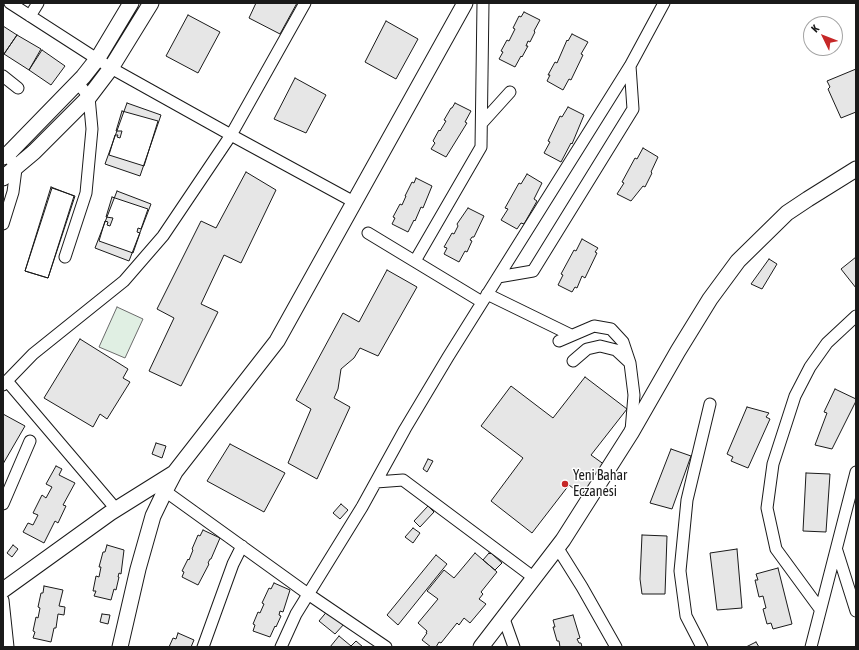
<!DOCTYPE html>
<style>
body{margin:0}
#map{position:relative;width:859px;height:650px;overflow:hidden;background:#fff;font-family:"Asap Condensed",sans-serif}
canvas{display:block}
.frame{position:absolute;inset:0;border:4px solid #1a1a1a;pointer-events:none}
.north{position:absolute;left:803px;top:16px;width:40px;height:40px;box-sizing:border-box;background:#fff;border:1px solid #a3a3a3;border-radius:50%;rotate:313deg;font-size:11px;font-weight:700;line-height:16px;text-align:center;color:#1a1a1a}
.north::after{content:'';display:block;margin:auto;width:14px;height:18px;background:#c62828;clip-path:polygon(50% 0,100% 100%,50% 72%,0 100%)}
</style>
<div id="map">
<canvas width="859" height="650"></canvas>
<div class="frame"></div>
<div class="north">K</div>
</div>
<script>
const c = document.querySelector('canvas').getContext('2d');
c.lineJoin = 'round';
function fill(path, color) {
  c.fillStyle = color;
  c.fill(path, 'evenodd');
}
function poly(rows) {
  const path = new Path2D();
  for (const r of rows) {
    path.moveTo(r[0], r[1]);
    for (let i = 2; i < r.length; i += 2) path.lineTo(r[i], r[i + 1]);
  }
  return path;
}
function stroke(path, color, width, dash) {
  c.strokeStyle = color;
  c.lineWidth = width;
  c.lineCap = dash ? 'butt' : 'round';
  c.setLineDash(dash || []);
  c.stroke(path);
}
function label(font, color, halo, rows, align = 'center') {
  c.font = font + ' "Asap Condensed",sans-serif';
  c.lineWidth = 3;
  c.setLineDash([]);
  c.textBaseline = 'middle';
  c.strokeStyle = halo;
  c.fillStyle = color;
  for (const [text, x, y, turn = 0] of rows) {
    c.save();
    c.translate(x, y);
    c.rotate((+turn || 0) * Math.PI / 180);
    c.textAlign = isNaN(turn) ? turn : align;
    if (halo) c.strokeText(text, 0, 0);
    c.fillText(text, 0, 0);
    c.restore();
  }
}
const green = poly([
 [117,307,143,319,125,358,99,347,117,307]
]);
fill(green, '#e0efe3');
stroke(green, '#6a6a6a', 1);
const building = poly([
 [256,3,297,3,280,34,249,18,256,3],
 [524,12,540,20,534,31,535,32,530,42,528,41,526,46,528,46,522,57,521,56,515,67,499,59,503,52,501,51,507,40,509,41,515,29,513,28,519,16,521,17,524,12],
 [188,15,220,32,198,73,166,56,188,15],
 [386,21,418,39,396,79,365,62,386,21],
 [3,26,17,35,4,54,3,53,3,26],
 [572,34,588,42,581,54,583,55,571,80,569,79,563,90,547,81,550,75,548,75,555,62,557,63,567,40,568,41,572,34],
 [17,35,41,49,29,70,4,54,17,35],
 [42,50,65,66,51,85,29,70,42,50],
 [856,69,856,112,841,118,828,89,830,87,827,81,856,69],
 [295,78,326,95,306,133,274,119,295,78],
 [127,103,161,115,140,176,105,164,127,103],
 [455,103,471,111,465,122,467,123,446,157,431,149,435,143,433,141,439,130,440,131,446,121,444,120,451,108,452,108,455,103],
 [568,107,584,115,572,144,571,143,561,162,544,153,550,142,548,141,560,116,562,117,568,107],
 [122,111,158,121,144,166,109,155,115,135,118,135,117,137,120,138,122,131,116,131,122,111],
 [643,148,658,157,651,172,652,173,645,187,643,186,631,201,617,194,624,183,622,182,635,158,637,159,643,148],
 [246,172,276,190,241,263,224,255,201,304,218,312,181,386,149,371,174,318,157,309,201,221,216,228,246,172],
 [527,174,542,183,534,199,537,201,524,224,521,223,517,229,501,220,508,209,505,208,519,183,521,184,527,174],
 [416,178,432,186,423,208,421,207,415,221,414,220,408,232,392,224,395,218,393,217,400,204,402,205,406,196,405,196,412,182,414,183,416,178],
 [51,187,74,196,48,278,25,271,51,187],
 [52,188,75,196,48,278,25,271,52,188],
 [117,191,151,204,129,261,95,248,117,191],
 [112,197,148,209,141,229,138,228,137,232,140,233,133,253,99,241,105,221,108,222,107,225,110,226,113,218,106,217,112,197],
 [468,208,484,216,474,237,472,237,470,240,472,241,467,252,465,251,459,262,444,254,447,248,444,247,452,233,454,234,458,226,457,224,468,208],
 [582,239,598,248,595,252,597,253,585,278,582,276,577,288,575,287,572,292,558,285,563,275,561,274,574,250,576,251,582,239],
 [856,257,856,288,841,269,856,257],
 [769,259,777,264,762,289,751,284,769,259],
 [387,270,417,287,378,356,360,348,354,358,341,369,338,389,334,398,350,407,317,479,288,463,311,409,296,400,343,313,359,322,387,270],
 [80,339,128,369,123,378,130,382,107,419,100,414,93,427,44,398,80,339],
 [585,377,627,409,591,455,605,465,582,495,569,485,532,533,491,501,523,458,481,426,511,386,553,418,585,377],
 [835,389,856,399,856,401,832,449,815,445,827,413,824,412,835,389],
 [747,407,769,413,766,417,770,419,748,468,731,461,733,457,727,454,747,407],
 [3,414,25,426,3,464,3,414],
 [156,443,166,446,162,458,152,454,156,443],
 [230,444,285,473,264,512,207,481,230,444],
 [671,449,691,456,672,509,650,503,671,449],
 [428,459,433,461,427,472,423,469,428,459],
 [56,466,62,469,59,475,75,483,63,505,66,506,58,523,55,521,44,543,23,532,28,523,33,525,38,515,33,513,42,495,46,498,52,487,46,484,56,466],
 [806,473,830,474,826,532,803,531,806,473],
 [341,504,348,510,340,519,333,513,341,504],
 [428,506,434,512,420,527,414,521,428,506],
 [413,528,420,533,413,543,405,537,413,528],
 [203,530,220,538,211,559,210,559,208,563,209,564,198,585,182,577,184,572,182,571,188,559,189,560,193,550,192,549,198,535,200,536,203,530],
 [642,535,667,536,665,594,642,594,640,579,642,535],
 [13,545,18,549,12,557,7,553,13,545],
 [107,545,124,550,121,574,119,573,118,577,119,577,116,590,114,589,111,600,94,596,96,591,93,591,96,576,99,577,101,567,99,567,103,552,105,552,107,545],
 [737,549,742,608,717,610,710,553,737,549],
 [475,553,497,572,481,592,483,594,479,599,486,604,470,623,464,618,459,625,457,623,441,643,439,642,436,647,431,647,422,640,427,633,426,633,427,631,418,623,438,599,427,591,444,570,454,578,475,553],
 [489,553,490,554,491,553,502,563,495,570,483,560,489,553],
 [436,555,447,564,398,625,387,615,436,555],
 [778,568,792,624,773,629,771,623,767,624,763,609,766,608,763,596,759,597,755,580,758,580,756,574,778,568],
 [274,583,290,590,283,612,280,611,279,615,281,616,276,627,275,626,270,637,253,631,255,625,253,624,258,612,260,613,264,604,262,603,269,588,271,589,274,583],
 [44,586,63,590,59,606,65,607,64,615,58,614,56,628,54,628,51,642,33,638,35,632,33,631,36,617,38,618,40,608,38,607,41,593,43,593,44,586],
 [329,609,345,623,335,634,319,621,329,609],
 [102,614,110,615,108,624,100,622,102,614],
 [573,615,580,638,577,639,579,643,581,643,582,647,560,647,559,641,557,641,553,627,555,627,553,620,573,615],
 [178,633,194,640,191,647,169,647,173,638,176,639,178,633],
 [339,636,351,646,356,641,363,647,330,647,339,636],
 [756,642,759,647,746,647,756,642]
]);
fill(building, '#e6e6e6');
stroke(building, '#1a1a1a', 1);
const street = poly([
 [10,3,111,68,231,135,354,202],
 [30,16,38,3],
 [3,76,18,88],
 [482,123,510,92],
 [3,224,13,192,16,169,8,154],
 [368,233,482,302],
 [65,257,86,193,92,129,89,97,78,83],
 [415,261,481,147,483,3],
 [498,277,533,271,633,109,630,66],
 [487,294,571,335],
 [559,341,594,326,611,329,623,342,630,363],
 [573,361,587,349,600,346,616,350,630,363,634,395,631,431],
 [7,381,116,509],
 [3,385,33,354,124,281,163,236,231,135,305,3],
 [376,482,403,480,533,577],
 [165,491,308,594,386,647],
 [3,504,30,441],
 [557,547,582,587,616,647],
 [837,551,856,611],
 [3,600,8,647],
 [820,609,776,549,767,508,773,464,795,396,810,367,827,343,856,316],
 [503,616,514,647],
 [203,647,233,564,242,546],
 [281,647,296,614,362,507,405,429,448,357,630,66,664,3],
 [702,647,686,616,680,571,687,500,710,404],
 [811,647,856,472]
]);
const secondary = poly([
 [3,157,8,154,83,77,98,58,131,3],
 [3,178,34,152,89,97,111,68,151,3],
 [3,590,110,513,174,473],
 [120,647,138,569,153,516,165,491,175,472,277,341,465,3],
 [481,647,563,540,631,433,678,351,710,299,738,261,787,213,808,199,856,169]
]);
stroke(street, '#1a1a1a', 13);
stroke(secondary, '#1a1a1a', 17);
stroke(street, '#fff', 11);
stroke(secondary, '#fff', 15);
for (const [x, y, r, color] of [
 [565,484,4,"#c62828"]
]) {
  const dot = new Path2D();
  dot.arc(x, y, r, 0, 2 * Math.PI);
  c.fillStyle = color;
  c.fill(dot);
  stroke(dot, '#fff', 1.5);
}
label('14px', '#1a1a1a', '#fff', [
 ["Yeni Bahar",573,476],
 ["Eczanesi",573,492]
], 'left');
</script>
